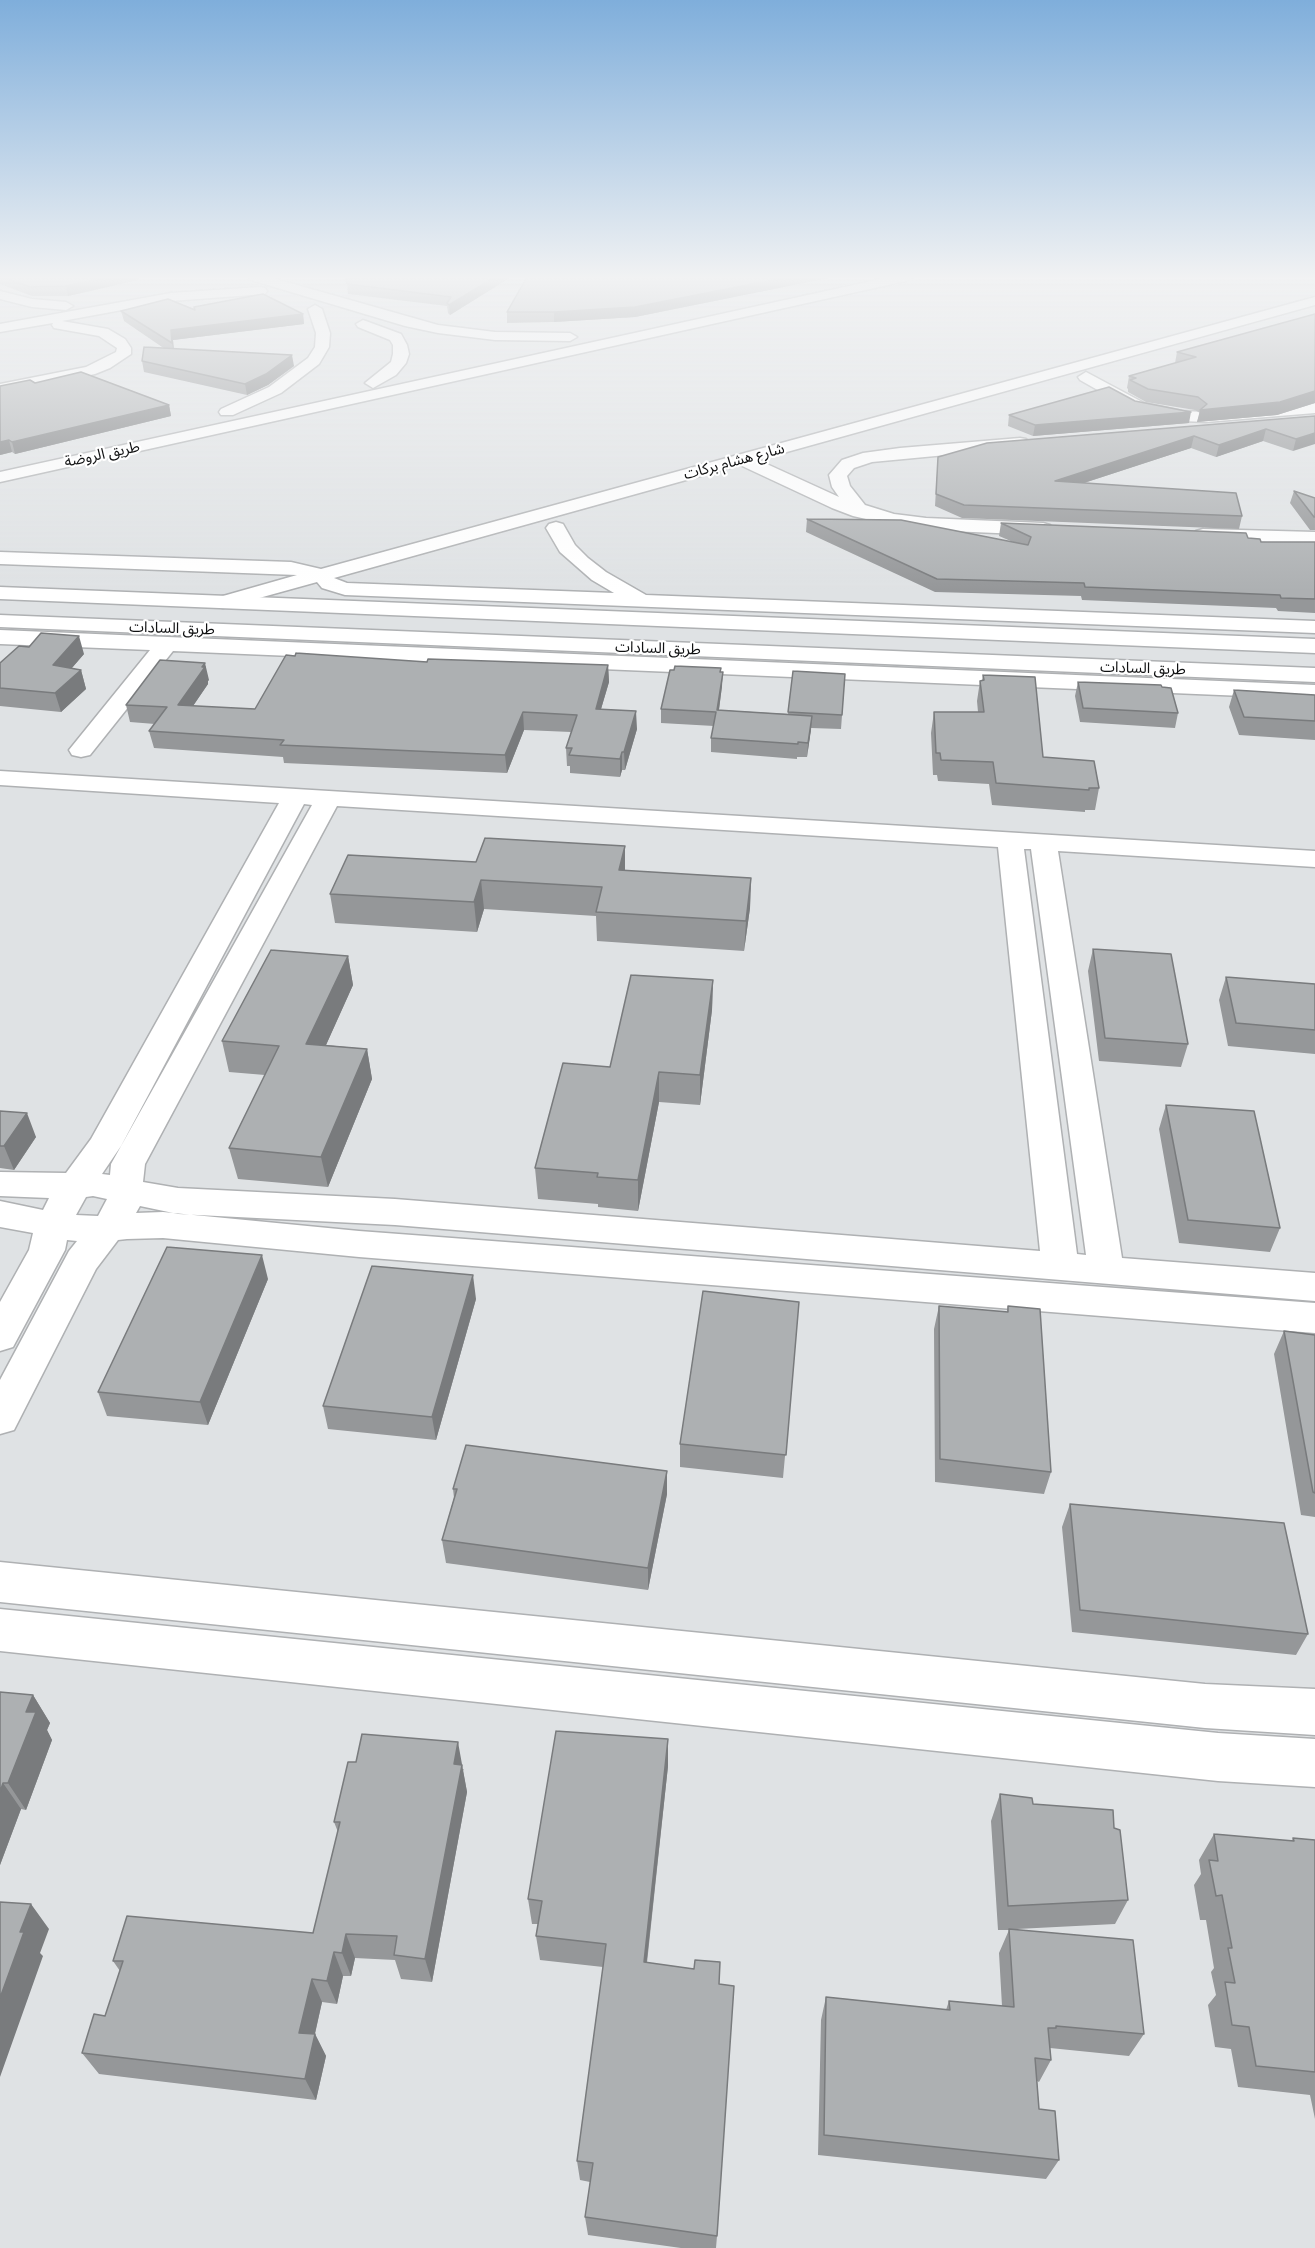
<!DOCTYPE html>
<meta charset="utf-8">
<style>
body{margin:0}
canvas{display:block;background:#dfe2e4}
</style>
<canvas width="1315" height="2248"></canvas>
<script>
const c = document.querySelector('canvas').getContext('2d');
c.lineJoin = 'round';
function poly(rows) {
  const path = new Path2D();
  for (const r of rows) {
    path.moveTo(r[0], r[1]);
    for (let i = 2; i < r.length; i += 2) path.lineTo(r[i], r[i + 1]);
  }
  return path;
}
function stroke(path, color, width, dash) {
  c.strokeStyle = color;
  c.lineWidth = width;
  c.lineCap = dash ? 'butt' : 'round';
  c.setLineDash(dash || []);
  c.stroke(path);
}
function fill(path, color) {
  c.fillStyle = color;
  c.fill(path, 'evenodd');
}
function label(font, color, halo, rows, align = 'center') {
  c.font = font + ' "Exo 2","Noto Sans Arabic",sans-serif';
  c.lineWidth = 4.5;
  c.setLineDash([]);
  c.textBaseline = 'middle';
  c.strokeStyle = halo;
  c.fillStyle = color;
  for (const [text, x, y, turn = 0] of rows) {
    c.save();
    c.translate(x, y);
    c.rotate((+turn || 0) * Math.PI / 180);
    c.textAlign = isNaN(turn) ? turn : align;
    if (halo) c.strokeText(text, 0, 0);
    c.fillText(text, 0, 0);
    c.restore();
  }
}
const minor = poly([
 [249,277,269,277,438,325,495,332,570,333,577,337,570,341,495,340,438,333,405,326,251,280,249,277],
 [890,277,913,277,906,281,0,482,0,472,890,277],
 [260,287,265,288,267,291,265,294,171,301,62,321,108,329,125,339,131,348,131,354,110,368,95,374,0,394,0,384,86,367,116,352,117,348,99,336,54,328,52,325,53,323,0,332,0,324,171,293,260,287],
 [0,291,32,299,66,302,73,306,66,310,32,307,0,299,0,291],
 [1315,297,1315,305,758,460,839,497,832,487,829,475,842,460,863,453,900,448,1020,438,1026,439,1029,443,1026,447,1020,448,872,462,854,468,847,476,850,486,865,505,894,514,926,518,1043,523,1050,525,1053,529,1050,533,1043,535,926,530,892,525,853,516,832,508,740,465,334,578,347,583,614,593,592,580,560,552,546,528,549,524,556,522,563,524,575,545,588,558,606,572,646,595,1315,621,1315,633,345,595,322,588,317,582,223,608,216,606,213,602,216,598,297,575,0,564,0,552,291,562,321,569,1315,297],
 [315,305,322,309,330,333,329,347,319,364,281,393,233,415,221,415,219,412,221,409,269,387,308,358,315,347,316,333,308,309,315,305],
 [363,320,401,334,407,345,409,354,406,363,396,375,373,388,365,383,391,362,393,354,393,345,390,340,358,327,356,324,363,320],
 [1086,372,1144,403,1182,411,1206,412,1315,403,1315,413,1206,422,1182,421,1133,410,1080,380,1078,377,1086,372],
 [1203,529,1315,532,1315,544,1196,539,1193,535,1196,531,1203,529],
 [0,630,1315,685,1315,699,173,651,90,755,81,757,72,755,69,750,150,650,0,644,0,630],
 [0,771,1315,851,1315,867,1058,851,1122,1258,1315,1273,1315,1301,395,1225,178,1214,140,1206,136,1213,163,1212,359,1231,1315,1303,1315,1333,359,1257,163,1238,127,1239,118,1240,96,1269,14,1430,0,1434,0,1380,69,1251,77,1241,67,1240,65,1250,13,1347,0,1351,0,1302,29,1250,33,1233,0,1227,0,1201,43,1210,49,1198,0,1196,0,1172,66,1173,91,1139,279,803,0,785,0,771],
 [304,804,312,805,111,1164,110,1175,102,1174,121,1146,304,804],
 [337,806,998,847,1040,1251,395,1199,178,1188,143,1182,145,1164,337,806],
 [1024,849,1031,849,1086,1255,1077,1254,1024,849],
 [93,1196,107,1199,98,1216,76,1215,86,1197,93,1196],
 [0,1562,1205,1684,1315,1689,1315,1735,1205,1728,0,1602,0,1562],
 [0,1609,1218,1733,1315,1739,1315,1787,1218,1781,0,1651,0,1609]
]);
const major = poly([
 [0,587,1315,639,1315,653,0,599,0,587],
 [0,615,1315,668,1315,682,0,627,0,615]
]);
stroke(minor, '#afb1b3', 3);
stroke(major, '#afb1b3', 3);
fill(minor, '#fff');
fill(major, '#fff');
fill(poly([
 [0,277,140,277,138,280,68,296,32,296,0,284],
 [358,277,511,277,450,315,448,313,447,306,348,294,347,284],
 [527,277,833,277,635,317,554,322,507,323,507,312],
 [195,310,303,314,304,324,173,340,174,349,294,366,268,385,247,395,144,372,142,361,165,349,124,321,121,311],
 [1315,314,1315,403,1277,415,1197,422,1200,413,1195,410,1146,402,1128,392,1128,389,1127,388,1129,376,1175,363,1177,352],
 [35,383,169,405,171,416,15,454,12,452,0,455],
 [1135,401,1189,423,1033,436,1008,426,1009,415],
 [1315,416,1293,451,1263,441,1216,457,1191,448,1084,483,1242,516,1239,529,962,518,935,506,938,457],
 [1294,491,1315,498,1315,530,1310,530,1290,503],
 [807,519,1013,542,999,536,1001,523,1248,538,1261,542,1315,542,1315,613,1278,611,1276,608,1082,600,1081,596,935,592,806,532],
 [84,654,71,669,81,670,86,689,61,712,0,706,0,663],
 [427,662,608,665,609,682,601,709,637,729,625,770,622,770,620,777,570,773,570,766,567,766,566,748,571,732,524,730,507,773,284,763,283,757,154,748,149,731,155,724,130,722,126,705,209,680,208,681,208,684,193,706,255,709],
 [674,670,721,672,722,686,719,710,788,714,793,671,845,674,841,729,811,728,807,757,797,757,797,759,711,752,711,738,714,726,661,723,661,709],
 [983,675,1043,757,1099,788,1095,810,1085,810,1085,812,992,805,989,784,938,781,937,775,933,775,931,733,934,712,978,712,977,701,980,681,982,681],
 [1078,682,1162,687,1178,713,1175,728,1080,722,1075,696],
 [1234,690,1315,695,1315,740,1239,735,1229,707],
 [625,846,625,871,751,878,750,908,744,951,597,941,596,916,484,909,477,932,335,923,330,894,476,862],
 [1093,949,1188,1044,1181,1067,1099,1061,1088,971],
 [348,956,353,985,326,1045,367,1049,372,1079,328,1187,238,1179,229,1148,265,1075,229,1072,222,1041],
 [1226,977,1315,984,1315,1054,1228,1046,1219,1000],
 [713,980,712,1010,700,1105,659,1102,638,1211,598,1207,598,1204,538,1199,535,1168,610,1067],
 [1166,1105,1280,1228,1270,1252,1179,1243,1159,1129],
 [0,1111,36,1137,14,1170,0,1168],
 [268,1279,208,1425,107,1416,98,1392],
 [476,1299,436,1440,328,1429,323,1406],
 [799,1302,783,1478,680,1467,680,1444],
 [939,1306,1007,1312,1008,1306,1051,1472,1044,1494,935,1482,934,1329],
 [1284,1331,1315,1335,1315,1517,1301,1515,1274,1354],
 [453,1489,667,1494,648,1590,446,1563,442,1540,454,1498],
 [1070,1504,1308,1634,1296,1655,1072,1632,1062,1527],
 [0,1692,33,1695,50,1723,47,1730,52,1740,26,1810,21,1809,0,1865],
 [668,1766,647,1963,719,1984,717,2236,716,2248,681,2248,588,2235,585,2217,590,2182,580,2180,577,2161,603,1967,540,1960,536,1936,538,1924,532,1924,528,1899],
 [464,1769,463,1771,467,1792,432,1982,401,1979,395,1960,355,1958,351,1976,343,1976,337,2004,322,2002,315,2034,326,2056,316,2100,99,2074,82,2053,105,2016,120,1971,113,1961,313,1933,338,1832,334,1822],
 [1000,1794,1114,1828,1128,1900,1115,1924,1017,1929,1144,2034,1129,2056,1050,2048,1051,2060,1039,2082,1037,2081,1039,2109,1059,2160,1046,2179,818,2155,821,2020,826,1997,946,2010,949,2001,1002,2006,999,1953,1009,1930,998,1930,991,1821],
 [1214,1834,1292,1841,1293,1838,1315,1840,1315,2119,1310,2095,1238,2087,1231,2049,1215,2047,1208,2005,1216,1995,1211,1972,1214,1968,1206,1920,1200,1920,1194,1885,1201,1874,1199,1860]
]), '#959799');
fill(poly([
 [109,277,140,277,138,280,68,296,66,286],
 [495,277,511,277,450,315,449,305],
 [788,277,833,277,635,317,554,322,554,312],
 [303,314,304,324,173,340,174,354,172,343,171,330],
 [292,355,294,366,268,385,247,395,245,384],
 [1315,391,1315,403,1277,415,1197,422,1200,410],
 [169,405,171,416,15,454,12,442],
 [1191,412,1189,423,1033,436,1035,425],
 [1266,429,1263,441,1216,457,1219,445],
 [1315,433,1315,444,1293,451,1296,439],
 [1194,436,1191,448,1053,493,1055,481],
 [9,440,12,452,0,455,0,442],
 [79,636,84,654,58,684,53,665],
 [205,663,209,680,208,681,208,684,182,722,178,705],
 [608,665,609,682,596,726,596,709],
 [81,670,86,689,61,712,55,693],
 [723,672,722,686,717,724,717,710],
 [636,711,637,729,625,770,624,752],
 [523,712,524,730,507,773,505,755],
 [812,716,811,730,807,757,808,743],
 [622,752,622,770,620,777,620,759],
 [625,846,625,875,619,870],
 [751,878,750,908,744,951,746,921],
 [481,880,484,909,477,932,474,902],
 [348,956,353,985,313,1074,306,1044],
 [713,980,712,1010,700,1105,700,1075],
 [367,1049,372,1079,328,1187,321,1157],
 [659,1072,659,1102,638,1211,638,1180],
 [27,1113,36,1137,14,1170,4,1146],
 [262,1255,268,1279,208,1425,200,1402],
 [473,1275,476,1299,436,1440,432,1417],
 [667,1471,667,1494,648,1590,648,1568],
 [33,1695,50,1723,47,1730,52,1740,26,1810,8,1783,26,1712],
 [668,1739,668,1766,644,1986,644,1962],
 [458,1742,467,1792,432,1982,425,1959,454,1764],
 [3,1783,21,1809,0,1865,0,1792],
 [31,1904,49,1929,40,1953,43,1956,0,2077,0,1998,20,1932],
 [346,1934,355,1958,351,1976,342,1953],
 [334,1952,343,1976,337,2004,327,1981],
 [312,1979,322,2002,310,2055,299,2033],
 [315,2034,326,2056,316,2100,305,2079]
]), '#797b7d');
const building = poly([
 [2,277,109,277,66,286,30,287,2,277],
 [358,277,495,277,449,305,447,303,451,297,347,284,346,279,358,277],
 [527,277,788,277,635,307,554,312,507,312,527,277],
 [263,294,303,314,171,330,172,343,121,311,168,299,195,310,194,307,263,294],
 [1315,314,1315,391,1280,402,1200,410,1207,404,1198,397,1148,389,1130,380,1136,378,1129,376,1196,357,1177,352,1315,314],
 [144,347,292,355,266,374,245,384,142,361,144,347],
 [81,372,169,405,12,442,9,440,0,442,0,386,30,380,35,383,81,372],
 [1109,387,1135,401,1191,412,1035,425,1009,415,1109,387],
 [1315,416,1315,433,1296,439,1266,429,1219,445,1194,436,1055,481,1236,493,1242,516,964,505,936,494,938,457,987,443,1315,416],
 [1294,491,1315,498,1315,517,1314,517,1294,491],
 [807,519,901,520,1028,545,1031,537,1001,523,1246,533,1248,538,1260,539,1261,542,1315,542,1315,599,1281,598,1280,595,1085,587,1084,583,937,579,807,519],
 [41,633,79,636,53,665,81,670,55,693,0,688,0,663,19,646,29,647,41,633],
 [296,653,427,662,428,659,608,665,596,709,636,711,624,752,622,752,620,759,569,755,572,748,566,748,577,715,523,712,505,755,280,745,284,740,149,731,167,707,126,705,160,660,205,663,202,667,205,667,178,705,255,709,286,655,295,656,296,653],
 [675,666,721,668,720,672,723,672,717,710,812,716,808,743,798,742,798,744,711,738,716,712,661,709,670,670,674,670,675,666],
 [793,671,845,674,842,715,788,712,793,671],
 [983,675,1035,677,1043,757,1094,761,1099,788,1089,788,1089,790,996,783,993,762,941,760,940,753,936,753,934,712,984,712,980,681,984,680,983,675],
 [1078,682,1161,685,1162,687,1171,688,1178,713,1083,708,1078,682],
 [1234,690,1315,695,1315,721,1244,717,1234,690],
 [485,838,625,846,619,870,751,878,746,921,596,912,602,887,481,880,474,902,330,894,348,855,476,862,485,838],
 [1093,949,1171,954,1188,1044,1105,1038,1093,949],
 [271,950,348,956,306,1044,367,1049,321,1157,229,1148,279,1046,222,1041,271,950],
 [631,975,713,980,700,1075,659,1072,638,1180,597,1177,598,1173,535,1168,563,1063,610,1067,631,975],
 [1226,977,1315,984,1315,1030,1236,1023,1226,977],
 [1166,1105,1254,1111,1280,1228,1188,1220,1166,1105],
 [0,1111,27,1113,4,1146,0,1146,0,1111],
 [167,1247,262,1255,200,1402,98,1392,167,1247],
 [372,1266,473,1275,432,1417,323,1406,372,1266],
 [703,1291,799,1302,786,1455,680,1444,703,1291],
 [939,1306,1008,1312,1008,1306,1040,1309,1051,1472,940,1459,939,1306],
 [1284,1331,1315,1335,1315,1493,1313,1492,1284,1331],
 [466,1445,667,1471,648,1568,442,1540,457,1489,453,1489,466,1445],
 [1070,1504,1284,1523,1308,1634,1080,1610,1070,1504],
 [0,1692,33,1695,26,1712,36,1712,8,1783,3,1783,0,1792,0,1692],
 [556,1731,668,1739,644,1962,694,1969,695,1960,720,1962,719,1984,734,1986,717,2236,585,2217,593,2163,577,2161,606,1944,536,1936,542,1901,528,1899,556,1731],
 [362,1734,458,1742,454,1764,462,1765,425,1959,394,1955,397,1936,346,1934,342,1953,334,1952,327,1981,312,1979,299,2033,315,2034,305,2079,82,2053,94,2014,105,2016,123,1961,113,1961,127,1916,313,1933,340,1822,334,1822,348,1762,356,1762,362,1734],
 [1000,1794,1032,1798,1033,1804,1113,1810,1114,1828,1120,1830,1128,1900,1008,1906,1000,1794],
 [1214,1834,1294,1841,1293,1838,1315,1840,1315,2072,1256,2066,1249,2027,1232,2025,1225,1982,1235,1983,1228,1948,1232,1948,1222,1895,1216,1896,1209,1860,1218,1861,1214,1834],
 [0,1902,31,1904,20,1932,24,1932,0,1998,0,1902],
 [1009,1929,1133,1940,1144,2034,1056,2026,1056,2028,1048,2028,1051,2060,1035,2058,1039,2109,1055,2111,1059,2160,824,2135,826,1997,950,2010,949,2001,1014,2007,1009,1929]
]);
fill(building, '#adb0b2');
stroke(building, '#797b7d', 1.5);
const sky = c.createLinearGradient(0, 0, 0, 591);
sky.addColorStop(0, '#7faedb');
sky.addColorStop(0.47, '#f1f2f3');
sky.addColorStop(1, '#f1f2f300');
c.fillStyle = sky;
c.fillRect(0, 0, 1315, 591);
label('15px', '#101112', '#fff', [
 ["طريق الروضة",102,454,-12],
 ["شارع هشام بركات",734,461,-15],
 ["طريق السادات",172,628,2],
 ["طريق السادات",658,648,2],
 ["طريق السادات",1143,668,2]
]);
</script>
